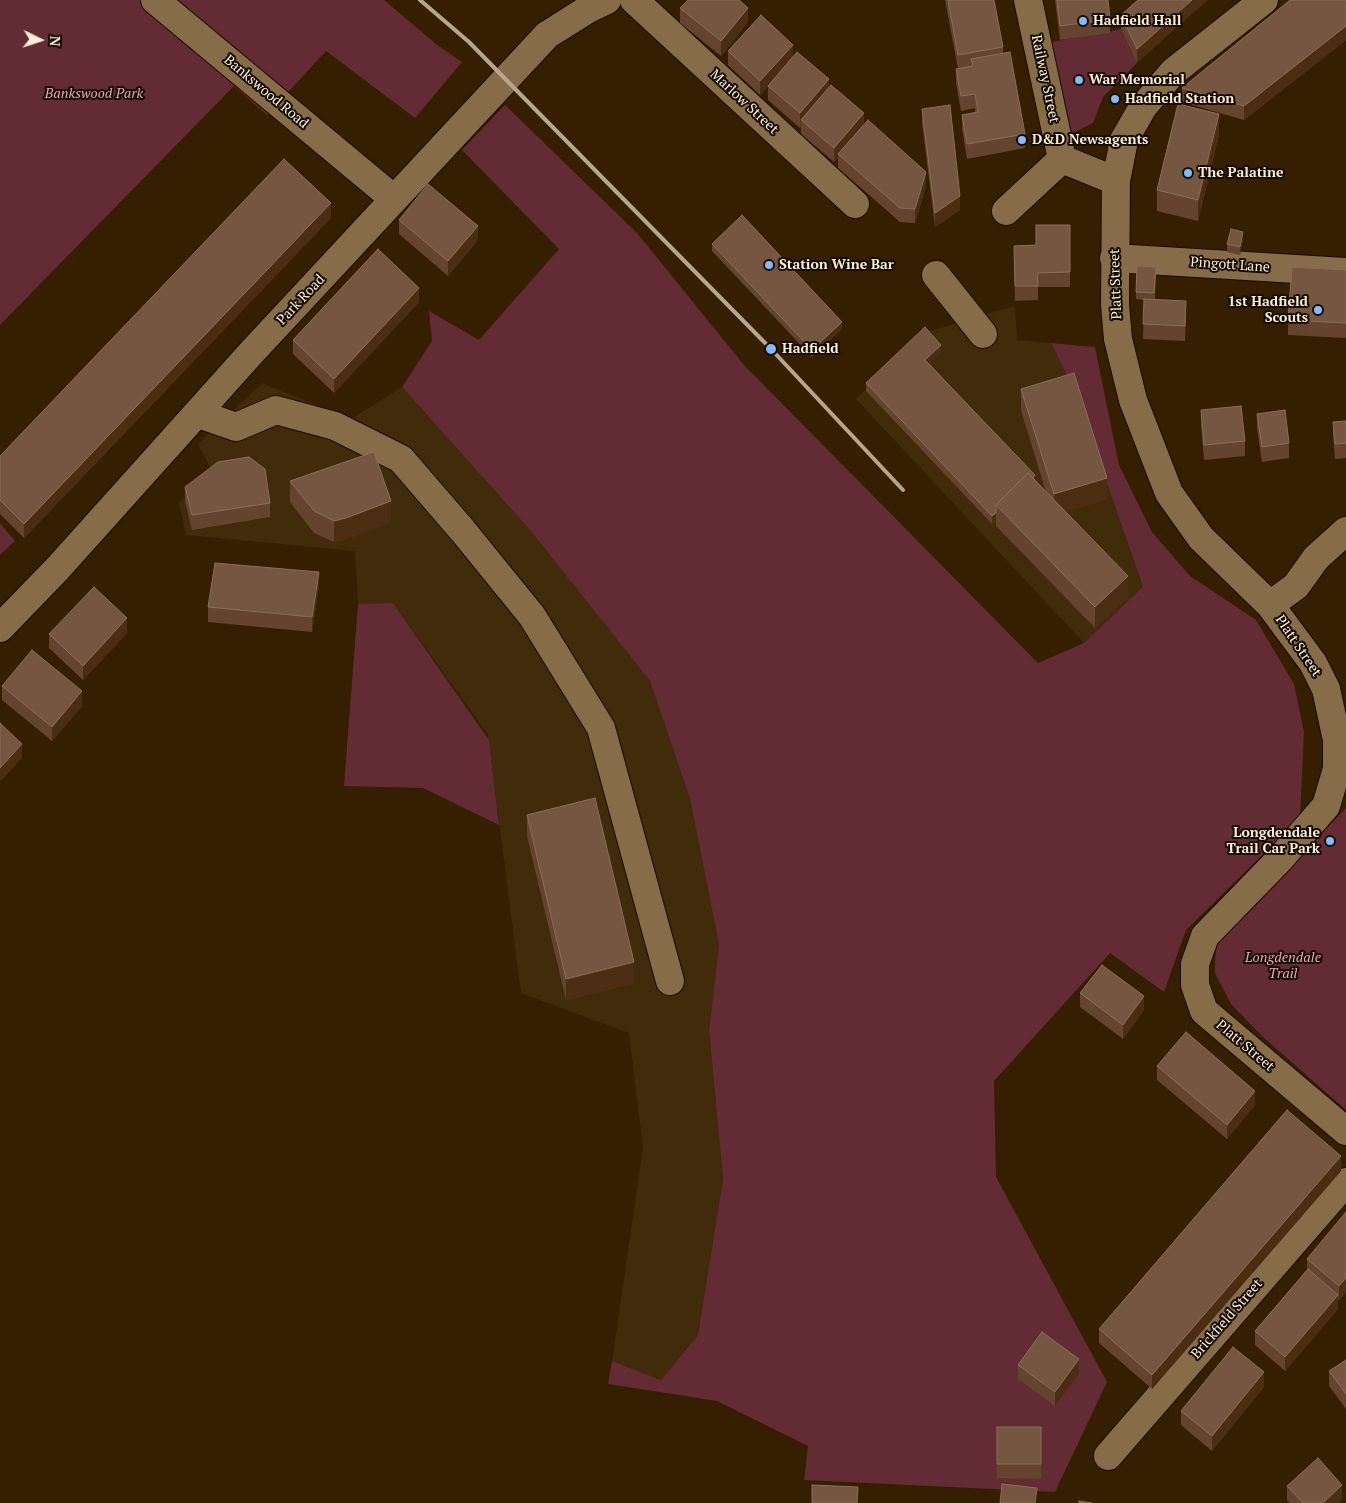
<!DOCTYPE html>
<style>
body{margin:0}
#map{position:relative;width:1346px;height:1503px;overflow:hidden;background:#361e00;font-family:"PT Serif",serif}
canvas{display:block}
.north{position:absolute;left:15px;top:15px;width:50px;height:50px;-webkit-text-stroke:4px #150b01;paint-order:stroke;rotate:94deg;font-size:14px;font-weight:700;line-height:20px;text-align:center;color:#fdeedb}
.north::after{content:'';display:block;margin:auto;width:18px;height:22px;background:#fdeedb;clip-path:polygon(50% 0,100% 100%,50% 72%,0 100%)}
</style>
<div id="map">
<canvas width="1346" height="1503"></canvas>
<div class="north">N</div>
</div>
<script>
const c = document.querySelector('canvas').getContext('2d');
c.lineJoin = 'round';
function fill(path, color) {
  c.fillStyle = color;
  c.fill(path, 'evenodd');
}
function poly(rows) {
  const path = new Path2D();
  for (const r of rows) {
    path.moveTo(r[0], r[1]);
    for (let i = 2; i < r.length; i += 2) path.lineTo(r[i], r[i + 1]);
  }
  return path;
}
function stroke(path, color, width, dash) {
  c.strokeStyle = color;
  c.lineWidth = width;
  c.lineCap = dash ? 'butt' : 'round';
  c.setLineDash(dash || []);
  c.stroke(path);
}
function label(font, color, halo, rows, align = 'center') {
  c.font = font + ' "PT Serif",serif';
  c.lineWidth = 4;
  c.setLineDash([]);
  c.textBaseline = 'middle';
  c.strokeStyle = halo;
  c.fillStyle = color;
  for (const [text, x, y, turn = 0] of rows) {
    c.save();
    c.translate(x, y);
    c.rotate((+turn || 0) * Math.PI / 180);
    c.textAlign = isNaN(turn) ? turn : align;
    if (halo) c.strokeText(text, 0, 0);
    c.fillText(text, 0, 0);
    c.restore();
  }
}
fill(poly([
 [1015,306,1017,340,1051,343,1075,392,1143,588,1084,643,856,399,923,333],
 [262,383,351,419,402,387,530,530,650,681,690,799,719,945,709,1030,723,1179,698,1335,661,1380,612,1361,643,1148,629,1033,521,993,488,735,393,603,358,604,355,551,186,535,179,502,214,475,198,444]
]), '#422b0b');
fill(poly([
 [0,0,384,0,436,44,462,62,415,118,326,51,267,115,234,86,0,325],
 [1121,29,1137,63,1103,97,1093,123,1073,133,1066,118,1052,42],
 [505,105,637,233,744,365,1038,663,1084,643,1143,587,1075,392,1051,343,1095,347,1119,465,1152,532,1190,576,1256,620,1294,684,1304,732,1300,818,1186,930,1164,992,1110,953,994,1081,996,1177,1107,1382,1055,1492,804,1480,808,1446,717,1401,608,1384,612,1361,661,1380,698,1335,723,1179,709,1030,719,945,690,799,650,681,530,530,402,387,432,341,429,311,479,340,559,249,462,150],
 [0,523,15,541,0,555],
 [393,603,489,740,499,825,423,788,344,786,358,604],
 [1346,808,1346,1110,1262,1036,1231,1004,1215,973,1215,961,1217,943]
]), '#632b34');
const minor = poly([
 [155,0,394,199],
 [634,0,855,204],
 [1028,0,1062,159],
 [1264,0,1173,72,1143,107,1124,140,1116,181,1115,305,1118,339,1133,400,1169,493,1201,538,1270,605,1313,663,1326,689,1337,740,1337,769,1326,806,1279,860,1205,936,1195,964,1195,985,1204,1011,1346,1131],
 [1062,159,1116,181],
 [1006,211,1062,159],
 [1114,258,1346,272],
 [936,275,983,334],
 [199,414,236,427,276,410,335,426,401,459,463,531,532,616,601,728,670,981],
 [1270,605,1296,586,1316,558,1346,531],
 [0,628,58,568,251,353,547,35,590,8,607,0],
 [1108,1456,1346,1182]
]);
stroke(minor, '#1a0900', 30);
stroke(minor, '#876c4a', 28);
stroke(poly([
 [420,0,469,42,525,99,771,349,903,490]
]), '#b7a58e', 4);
fill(poly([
 [688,0,741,0,740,1,748,22,721,56,680,23,680,8],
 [945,0,994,0,1003,47,1003,53,1025,134,1025,148,967,159,962,129,962,115,975,112,975,108,961,111,956,83,956,69,958,69],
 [1055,0,1108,0,1110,19,1110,33,1060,40],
 [1138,0,1137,63,1121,29,1121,15],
 [1346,0,1346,40,1244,120,1182,102,1182,88],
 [728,51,829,87,864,125,926,186,915,223,900,222,838,168,838,158,834,162,801,134,801,127,800,128,768,100,768,86,770,84,760,95,728,65],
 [922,109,960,210,935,227,922,123],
 [1219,135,1198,221,1157,211,1157,190],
 [331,218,24,538,0,514,0,456],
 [399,220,478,240,448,276,399,234],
 [1070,225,1070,287,1038,287,1038,300,1015,301,1014,246,1036,245],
 [1243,239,1240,255,1227,252,1227,244],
 [712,244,842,329,812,357,712,251],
 [1346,270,1346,338,1288,335,1288,320],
 [1156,274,1155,299,1186,315,1185,341,1143,339,1144,300,1136,299,1136,292],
 [419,302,334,393,293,354,293,340],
 [941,352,929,363,1046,492,1021,410,1021,389,1107,499,1066,511,1128,597,1095,628,996,526,996,520,992,524,866,391,866,383],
 [1201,410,1245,441,1245,456,1204,460,1201,425],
 [1257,414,1289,443,1289,458,1262,462,1257,428],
 [1346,421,1346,458,1335,459,1333,436,1333,422],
 [290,481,391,522,346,539,334,542,314,533,290,502],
 [185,487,270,503,270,517,192,530,185,501],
 [319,586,312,632,208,622,208,607],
 [127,633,83,680,49,648,49,634],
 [2,686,82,706,52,741,2,700],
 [527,815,634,983,566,1000,527,836],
 [1080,993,1144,1010,1123,1039,1080,1007],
 [1157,1066,1255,1105,1227,1139,1157,1080],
 [1341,1171,1152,1389,1099,1343,1099,1329],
 [1346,1212,1346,1292,1339,1300,1338,1299,1338,1309,1285,1371,1255,1345,1255,1331,1307,1270,1307,1259],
 [1346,1360,1346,1409,1329,1386,1329,1371],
 [1018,1365,1079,1374,1055,1406,1018,1379],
 [1264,1387,1212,1451,1181,1425,1181,1411],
 [997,1427,1041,1427,1041,1479,997,1478],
 [1287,1486,1342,1499,1338,1503,1290,1503,1287,1500]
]), '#64442e');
fill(poly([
 [1192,0,1208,0,1137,63,1137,49],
 [748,8,748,22,721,56,721,41],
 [1346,26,1346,40,1244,120,1244,106],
 [793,45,793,59,760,95,760,81],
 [829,79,829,93,801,120,800,128,800,113],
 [864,113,864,128,838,154,838,158,834,162,834,148],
 [1219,114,1219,135,1198,221,1198,200],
 [926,172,926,186,915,223,915,209],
 [960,196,960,210,935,227,935,213],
 [331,203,331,218,24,538,24,524],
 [478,226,478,240,448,276,448,261],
 [1243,232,1243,239,1240,255,1240,247],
 [419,288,419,302,334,393,334,379],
 [842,322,842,329,812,357,812,350],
 [941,345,941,352,925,367,925,360],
 [1107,478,1107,499,1054,515,1054,494],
 [391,501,391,522,346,539,334,542,334,521],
 [996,513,996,520,992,524,992,516],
 [319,572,319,586,312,632,312,617],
 [1128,576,1128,597,1095,628,1095,607],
 [127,618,127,633,83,680,83,666],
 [82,691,82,706,52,741,52,727],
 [22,744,22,758,0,782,0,768],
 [634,962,634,983,566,1000,566,979],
 [1144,996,1144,1010,1123,1039,1123,1025],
 [1255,1091,1255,1105,1227,1139,1227,1125],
 [1341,1156,1341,1171,1152,1389,1152,1375],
 [1346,1278,1346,1292,1339,1300,1339,1286],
 [1338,1295,1338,1309,1285,1371,1285,1357],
 [1079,1359,1079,1374,1055,1406,1055,1392],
 [1264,1372,1264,1387,1212,1451,1212,1436],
 [1342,1485,1342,1499,1338,1503,1323,1503]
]), '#4b2d14');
const building = poly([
 [688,0,739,0,748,8,721,41,680,8,688,0],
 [948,0,994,0,1003,47,958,55,948,0],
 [1057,0,1108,0,1110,19,1060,26,1057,0],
 [1138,0,1192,0,1137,49,1121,15,1138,0],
 [1290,0,1346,0,1346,26,1244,106,1182,88,1290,0],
 [761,15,793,45,760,81,728,51,761,15],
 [797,52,829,79,800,113,768,86,797,52],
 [1010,52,1025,134,967,144,962,115,978,112,975,94,961,96,956,69,973,66,971,59,1010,52],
 [831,85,864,113,834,148,801,120,831,85],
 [1178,104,1219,114,1198,200,1157,190,1178,104],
 [950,105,960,196,935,213,922,109,950,105],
 [868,120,926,172,915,209,900,208,838,154,868,120],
 [284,159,331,203,24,524,0,500,0,456,284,159],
 [428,184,478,226,448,261,399,220,428,184],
 [742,215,842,322,812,350,712,244,742,215],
 [1036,225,1070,225,1070,272,1037,273,1038,286,1015,286,1014,246,1036,245,1036,225],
 [1231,229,1243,232,1240,247,1227,244,1231,229],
 [378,249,419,288,334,379,293,340,378,249],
 [1137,266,1156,267,1154,293,1136,292,1137,266],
 [1292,267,1346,270,1346,323,1288,320,1292,267],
 [1144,299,1186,301,1185,326,1143,324,1144,299],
 [925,327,941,345,925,360,1035,475,1033,478,1028,473,996,505,996,513,992,516,866,383,925,327],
 [1074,373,1107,478,1054,494,1021,389,1074,373],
 [1241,406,1245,441,1204,445,1201,410,1241,406],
 [1285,410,1289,443,1262,447,1257,414,1285,410],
 [1346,421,1346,443,1335,444,1333,422,1346,421],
 [374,452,391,501,346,518,334,521,314,511,290,481,374,452],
 [249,457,265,469,270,503,192,515,185,487,218,462,249,457],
 [1028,473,1128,576,1095,607,996,505,1028,473],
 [215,563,319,572,312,617,208,607,215,563],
 [94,587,127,618,83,666,49,634,94,587],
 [32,650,82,691,52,727,2,686,32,650],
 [0,723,22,744,0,768,0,723],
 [595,798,634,962,566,979,527,815,595,798],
 [1102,965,1144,996,1123,1025,1080,993,1102,965],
 [1186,1032,1255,1091,1227,1125,1157,1066,1186,1032],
 [1287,1110,1341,1156,1152,1375,1099,1329,1287,1110],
 [1346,1212,1346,1278,1339,1286,1307,1259,1346,1212],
 [1308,1269,1338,1295,1285,1357,1255,1331,1308,1269],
 [1042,1332,1079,1359,1055,1392,1018,1365,1042,1332],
 [1233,1347,1264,1372,1212,1436,1181,1411,1233,1347],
 [1346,1360,1346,1394,1329,1371,1346,1360],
 [997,1427,1041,1427,1041,1464,997,1464,997,1427],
 [1318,1458,1342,1485,1323,1503,1303,1503,1287,1486,1318,1458],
 [1002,1484,1037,1488,1035,1503,1000,1503,1002,1484],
 [812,1485,858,1487,857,1503,812,1503,812,1485],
 [1079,1501,1092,1503,1079,1503,1079,1501]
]);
fill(building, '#755641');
stroke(building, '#8a6e59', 1);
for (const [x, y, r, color] of [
 [1083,21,5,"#83bcfb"],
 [1079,80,5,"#83bcfb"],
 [1115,99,5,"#83bcfb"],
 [1022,140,5,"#83bcfb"],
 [1188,173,5,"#83bcfb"],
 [769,265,5,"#83bcfb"],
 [1318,310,5,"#83bcfb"],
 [771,349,6,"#83bcfb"],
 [1330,841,5,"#83bcfb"]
]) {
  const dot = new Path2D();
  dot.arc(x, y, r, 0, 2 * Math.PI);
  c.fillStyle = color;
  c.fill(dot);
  stroke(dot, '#150b01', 2);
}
label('bold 14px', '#fdeedb', '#150b01', [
 ["Hadfield Hall",1093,21],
 ["War Memorial",1089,80],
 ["Hadfield Station",1125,99],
 ["D&D Newsagents",1032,140],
 ["The Palatine",1198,173],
 ["Station Wine Bar",779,265],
 ["1st Hadfield",1308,302,"right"],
 ["Scouts",1308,318,"right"],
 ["Hadfield",782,349],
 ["Longdendale",1320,833,"right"],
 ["Trail Car Park",1320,849,"right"]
], 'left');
label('14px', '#fdeedb', '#150b01', [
 ["Railway Street",1045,79,78],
 ["Bankswood Road",266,92,40],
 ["Marlow Street",744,102,43],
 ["Pingott Lane",1230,265,4],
 ["Platt Street",1116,284,-92],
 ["Park Road",301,300,-47],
 ["Platt Street",1298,646,56],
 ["Platt Street",1245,1046,40],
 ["Brickfield Street",1227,1319,-49]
]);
label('italic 14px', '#f4a7b0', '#150b01', [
 ["Bankswood Park",94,94],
 ["Longdendale",1283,958],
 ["Trail",1283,974]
]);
</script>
